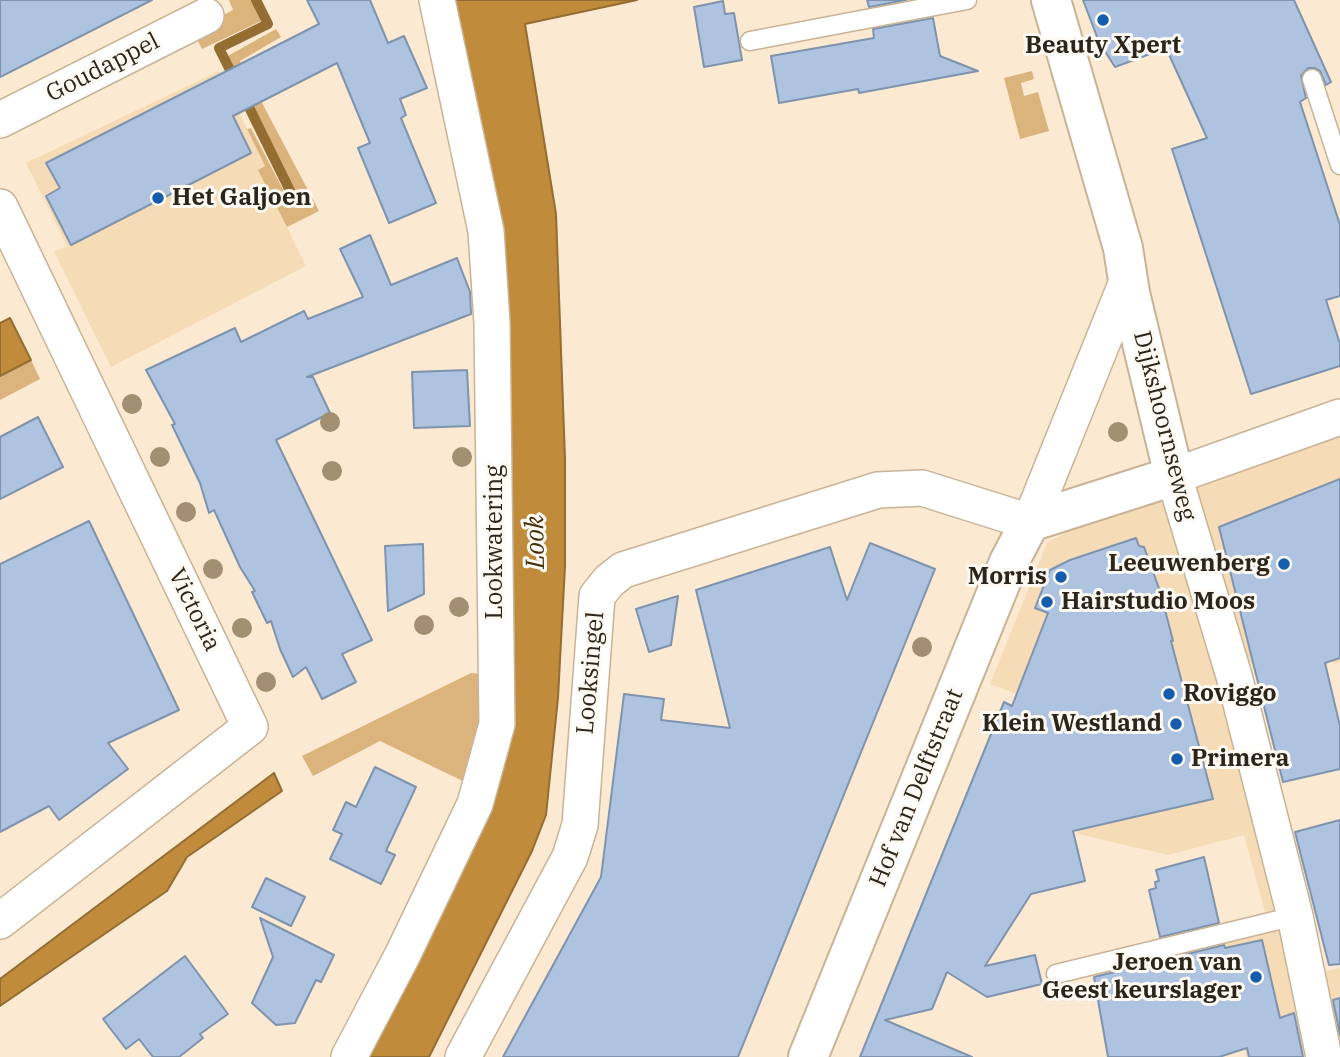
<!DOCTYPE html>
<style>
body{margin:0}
canvas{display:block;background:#fbe9d2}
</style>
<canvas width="1340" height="1057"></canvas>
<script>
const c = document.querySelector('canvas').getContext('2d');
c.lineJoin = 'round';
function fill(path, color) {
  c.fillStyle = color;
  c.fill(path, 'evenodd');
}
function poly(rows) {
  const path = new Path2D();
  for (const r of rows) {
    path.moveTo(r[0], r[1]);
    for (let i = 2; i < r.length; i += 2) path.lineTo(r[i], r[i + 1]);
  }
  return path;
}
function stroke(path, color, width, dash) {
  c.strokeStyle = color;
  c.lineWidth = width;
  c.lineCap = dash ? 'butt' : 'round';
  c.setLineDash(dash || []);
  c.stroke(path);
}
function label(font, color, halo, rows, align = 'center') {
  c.font = font + ' "IBM Plex Serif",serif';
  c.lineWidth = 6;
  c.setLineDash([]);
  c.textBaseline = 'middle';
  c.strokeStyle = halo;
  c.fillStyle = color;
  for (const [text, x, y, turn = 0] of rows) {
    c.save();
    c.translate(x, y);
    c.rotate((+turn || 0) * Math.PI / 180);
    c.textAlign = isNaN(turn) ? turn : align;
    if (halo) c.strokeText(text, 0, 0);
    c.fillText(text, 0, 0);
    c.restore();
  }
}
fill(poly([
 [219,71,265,166,259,170,306,266,111,367,54,252,67,246,26,163],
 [1340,430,1340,662,1334,664,1328,649,1221,671,1299,977,1340,968,1340,1057,1246,1057,1242,1032,1179,1000,1167,952,1269,926,1244,835,1168,855,1078,834,1084,725,1079,718,990,684,1047,543,1077,526]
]), '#f6dbb7');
fill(poly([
 [229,0,251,0,261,21,202,49,193,31,233,10],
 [276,29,281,37,240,61,319,211,287,227,258,170,265,166,247,129,251,128,291,205,300,201,226,57],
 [1032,71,1034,79,1021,83,1024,96,1038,92,1049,131,1020,139,1004,78],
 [31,360,40,379,0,400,0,376],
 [471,673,481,674,487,683,469,784,380,741,313,776,302,756]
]), '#dbb37d');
const water = poly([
 [450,0,637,0,525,24,556,214,565,459,565,566,558,698,546,815,532,851,429,1057,359,1057,510,725,450,0],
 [10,318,31,360,0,376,0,323,10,318],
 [274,773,282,791,187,857,167,891,0,1006,0,979,274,773]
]);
fill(water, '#c08c3c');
stroke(water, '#946d32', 2);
stroke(poly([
 [235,80,219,48,268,24,256,0],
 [244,97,295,201]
]), '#946d32', 10);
const building = poly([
 [0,0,152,0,0,77,0,0],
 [307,0,370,0,388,43,404,36,427,88,400,99,406,115,401,118,436,203,389,223,358,148,370,143,337,63,233,116,251,153,71,245,46,196,60,188,46,163,319,24,307,0],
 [867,0,906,0,869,7,867,0],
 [1083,0,1294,0,1331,82,1326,85,1320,71,1315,68,1308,68,1301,76,1306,98,1300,102,1340,225,1340,296,1326,300,1340,344,1340,366,1251,394,1172,149,1207,138,1166,48,1115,67,1099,42,1083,0],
 [723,1,725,14,734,13,742,60,704,67,694,7,723,1],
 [933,18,940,56,978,71,859,93,858,89,779,103,771,56,874,38,873,29,933,18],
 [370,235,391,285,457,258,470,292,471,314,307,377,313,377,330,413,276,440,372,640,342,654,356,682,322,699,306,667,293,677,280,649,271,621,267,623,252,592,255,591,240,567,214,510,209,513,200,483,172,425,175,424,146,370,235,328,241,342,304,311,308,319,363,297,340,249,370,235],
 [467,370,470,426,414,428,412,372,467,370],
 [38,417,63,467,0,499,0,437,38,417],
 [1340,479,1340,658,1325,663,1340,726,1340,769,1283,782,1219,527,1340,479],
 [89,521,179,710,108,743,128,769,59,820,49,806,0,832,0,564,89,521],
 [1136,538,1139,546,1144,547,1161,594,1173,641,1171,641,1213,799,1073,831,1085,881,1031,894,985,966,1035,955,1042,984,987,997,947,972,932,1009,885,1020,972,1057,860,1057,1004,702,1012,706,1048,613,1035,608,1050,570,1070,560,1136,538],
 [870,543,935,569,738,1057,503,1057,601,877,624,694,664,699,661,720,730,728,696,590,830,547,847,600,870,543],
 [423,544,424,594,388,611,385,546,423,544],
 [678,596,671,645,649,652,636,609,678,596],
 [375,767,416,787,386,851,395,855,381,884,330,859,342,834,333,830,346,802,356,807,375,767],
 [1340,820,1340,964,1329,965,1295,832,1340,820],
 [1204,857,1219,923,1160,937,1149,890,1156,888,1155,882,1159,881,1156,870,1204,857],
 [266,878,305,897,291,926,252,907,266,878],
 [260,918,334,955,321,982,316,980,295,1023,276,1025,252,1003,273,957,260,918],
 [1262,940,1280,1018,1294,1013,1303,1057,1249,1057,1247,1048,1219,1057,1108,1057,1094,977,1224,945,1225,948,1262,940],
 [185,956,228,1014,200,1034,203,1038,179,1057,153,1057,139,1039,126,1049,103,1019,185,956],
 [1340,998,1340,1035,1333,1000,1340,998]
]);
fill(building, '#aec3df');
stroke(building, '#7e93ad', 2);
const lane = poly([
 [750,41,967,0],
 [1312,79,1340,165],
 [1056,974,1295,916]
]);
const street = poly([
 [0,120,206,16],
 [0,207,250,727,0,921],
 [349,1057,403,954,475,804,497,724,492,323,486,231,437,0],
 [463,1057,570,857,580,825,597,596,609,581,623,570,878,490,922,488,1030,522,1128,279],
 [1324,1057,1295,916,1234,676,1174,476,1340,417]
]);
const secondary = poly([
 [808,1057,1009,562,1030,522,1174,476,1130,293,1123,248,1051,0]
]);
stroke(lane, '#c9b397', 21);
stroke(street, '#c9b397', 38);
stroke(secondary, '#c9b397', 42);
stroke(lane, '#fff', 18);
stroke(street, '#fff', 35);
stroke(secondary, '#fff', 38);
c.fillStyle = '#a28e71';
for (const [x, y] of [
 [132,404],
 [330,422],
 [1118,432],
 [160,457],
 [462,457],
 [332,471],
 [186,512],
 [213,569],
 [459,607],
 [424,625],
 [242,628],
 [922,647],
 [266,682]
]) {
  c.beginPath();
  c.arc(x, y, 10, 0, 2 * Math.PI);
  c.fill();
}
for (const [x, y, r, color] of [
 [1103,20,7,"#155cac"],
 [158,198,7,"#155cac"],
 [1284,564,7,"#155cac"],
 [1061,577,7,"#155cac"],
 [1047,602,7,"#155cac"],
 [1169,694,7,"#155cac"],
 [1176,724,7,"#155cac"],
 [1177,759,7,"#155cac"],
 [1256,977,7,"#155cac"]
]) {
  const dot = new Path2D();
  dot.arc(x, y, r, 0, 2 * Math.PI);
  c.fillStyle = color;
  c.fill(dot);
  stroke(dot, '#fdf9f3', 2.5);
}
label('bold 24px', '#2d251a', '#fdf9f3', [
 ["Beauty Xpert",1103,46,"center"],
 ["Het Galjoen",172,198],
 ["Leeuwenberg",1270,564,"right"],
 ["Morris",1047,577,"right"],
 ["Hairstudio Moos",1061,602],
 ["Roviggo",1183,694],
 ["Klein Westland",1162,724,"right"],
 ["Primera",1191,759],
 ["Jeroen van",1242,963,"right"],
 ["Geest keurslager",1242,991,"right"]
], 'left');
label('24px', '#2d251a', '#fdf9f3', [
 ["Goudappel",103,68,-27],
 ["Dijkshoornseweg",1164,426,76],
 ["Lookwatering",495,542,-90],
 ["Victoria",194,610,64],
 ["Looksingel",591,673,-85],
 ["Hof van Delftstraat",917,788,-68]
]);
label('italic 26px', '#432d0b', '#fdf9f3', [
 ["Look",536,542,-91]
]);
</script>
